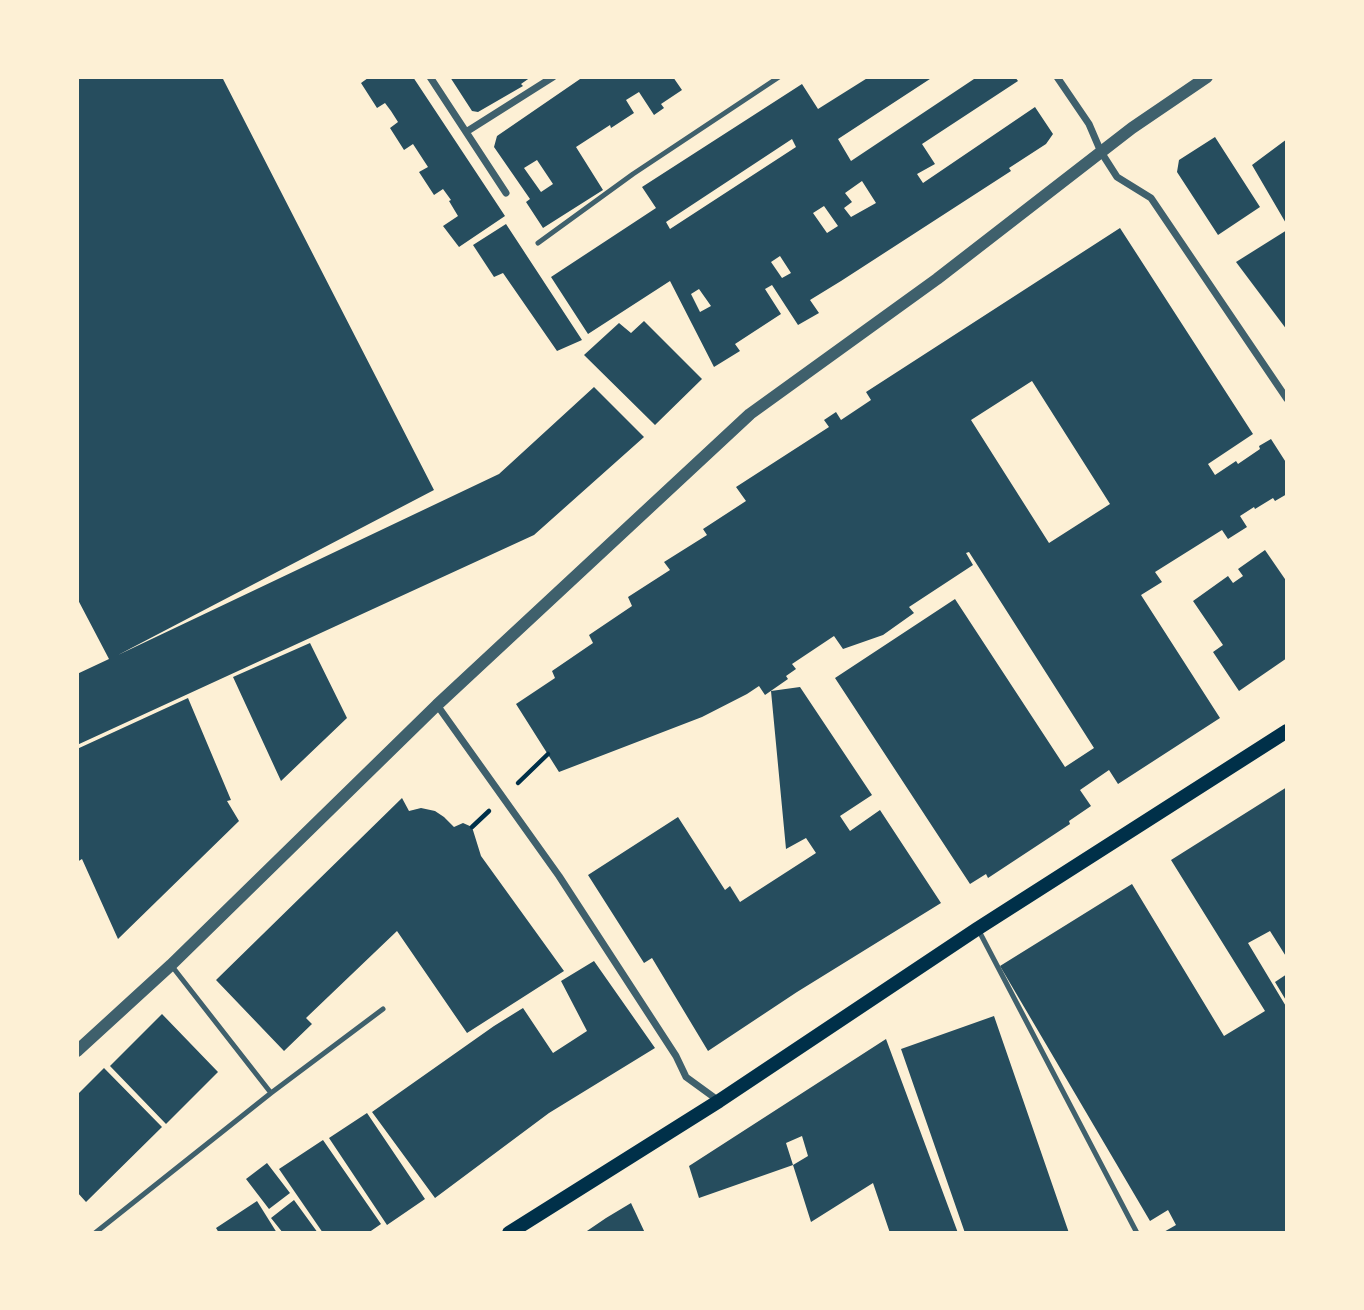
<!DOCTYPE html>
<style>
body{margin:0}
#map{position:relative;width:1364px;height:1310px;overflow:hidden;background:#fdf0d5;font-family:Ubuntu,sans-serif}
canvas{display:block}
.frame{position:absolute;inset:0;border:79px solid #fdf0d5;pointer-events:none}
</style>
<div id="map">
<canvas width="1364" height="1310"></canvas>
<div class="frame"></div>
</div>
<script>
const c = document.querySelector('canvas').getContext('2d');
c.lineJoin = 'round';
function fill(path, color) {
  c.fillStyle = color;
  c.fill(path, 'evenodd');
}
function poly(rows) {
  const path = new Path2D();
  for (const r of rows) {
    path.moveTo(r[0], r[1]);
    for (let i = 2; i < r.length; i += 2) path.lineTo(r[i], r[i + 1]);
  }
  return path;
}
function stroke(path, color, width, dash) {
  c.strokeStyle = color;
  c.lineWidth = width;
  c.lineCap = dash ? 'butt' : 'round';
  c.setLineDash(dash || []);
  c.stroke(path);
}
fill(poly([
 [77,77,222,77,434,490,118,655,499,474,594,387,644,437,534,535,77,745,77,674,109,659,77,598],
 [368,77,413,77,505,216,459,247,443,226,458,216,449,201,451,200,443,189,434,195,419,172,428,167,413,144,404,150,390,128,398,122,391,111,385,103,377,108,361,83,368,78],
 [450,77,531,77,521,84,523,86,478,112,472,111],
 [583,77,673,77,682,90,661,104,664,108,654,115,639,92,626,100,634,113,611,128,610,125,576,147,603,190,543,228,526,202,530,199,494,147,497,136],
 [537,160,553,184,541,192,524,168],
 [869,77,933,77,838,139,851,161,977,77,1015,77,1018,81,922,144,935,164,917,174,923,183,1035,107,1053,134,1046,144,1009,168,1011,171,841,281,810,300,819,313,798,325,772,285,765,289,781,314,735,344,740,351,714,367,670,281,588,334,551,277,656,208,642,187,802,84,818,109],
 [792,139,796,147,670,229,666,222],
 [862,181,876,203,851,217,844,208,852,202,845,193],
 [824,206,838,226,827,233,813,213],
 [780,256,791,273,782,278,771,262],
 [699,289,711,306,700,312,691,294],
 [1215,137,1260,207,1218,235,1177,172,1179,160],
 [1287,139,1287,225,1252,165],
 [506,224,582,340,557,351,503,273,494,277,473,245],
 [1120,228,1253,434,1208,464,1215,475,1236,461,1238,464,1260,449,1259,446,1271,439,1287,464,1287,494,1275,501,1273,498,1255,509,1254,507,1240,516,1247,527,1228,539,1222,530,1155,572,1162,582,1141,595,1220,718,1118,784,1109,770,1080,790,1091,806,1069,821,1070,824,988,878,986,874,970,884,835,678,955,599,1065,767,1094,748,969,552,966,553,973,565,909,607,914,613,883,635,843,649,834,636,792,664,796,669,786,676,788,679,765,695,759,686,747,694,702,717,559,772,516,704,555,678,552,671,593,643,589,635,632,606,628,597,670,570,664,562,707,535,703,529,746,501,736,487,829,427,824,420,836,412,841,420,871,400,866,392],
 [1032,381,1110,504,1049,543,971,420],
 [1287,230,1287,330,1236,262],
 [644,321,702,379,655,425,584,355,619,323,631,333],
 [1265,550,1287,582,1287,658,1239,691,1213,652,1223,645,1193,601,1228,576,1233,583,1243,576,1238,569],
 [310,643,347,718,281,781,233,677],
 [800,687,872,795,840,816,850,831,880,810,941,903,797,992,708,1051,652,958,644,963,588,875,678,817,725,890,730,886,740,902,816,853,806,838,786,849,771,691],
 [188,698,231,800,227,801,239,821,118,939,82,859,77,862,77,749],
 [1287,787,1287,958,1270,931,1248,943,1287,1008,1287,1233,1162,1233,1176,1225,1168,1210,1150,1221,1000,966,1132,884,1224,1036,1265,1011,1171,860],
 [402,798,409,811,421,808,435,811,444,817,454,827,463,823,472,827,481,856,564,971,467,1033,397,931,306,1018,312,1024,284,1051,216,980],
 [594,961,655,1048,549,1113,435,1198,372,1112,494,1026,523,1008,553,1053,587,1031,561,981],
 [1287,974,1287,1002,1275,982],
 [162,1014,218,1072,166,1124,110,1066],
 [994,1016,1069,1233,965,1233,901,1049],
 [886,1039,958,1233,890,1233,873,1183,811,1222,793,1165,808,1156,802,1136,786,1143,793,1165,699,1198,689,1166],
 [104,1068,162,1127,86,1202,77,1192,77,1095],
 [367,1113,425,1199,387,1225,329,1138],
 [323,1140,381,1224,368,1233,323,1233,279,1169],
 [267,1163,290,1193,269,1209,246,1179],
 [294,1200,318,1233,283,1233,271,1218],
 [257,1201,277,1233,219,1233,216,1228],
 [631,1203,645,1233,584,1233,606,1218]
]), '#264d5e');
stroke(poly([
 [518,783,548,754],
 [472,827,489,811]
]), '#003049', 4.5);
stroke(poly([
 [538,243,633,174,779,77],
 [979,931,1137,1233],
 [171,965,271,1093,383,1009],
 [95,1233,271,1093]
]), '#3f606c', 5);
stroke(poly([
 [430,77,506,193],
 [1057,77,1089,124,1101,152,1117,177,1151,198,1287,399],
 [466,132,553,77],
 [437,705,559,876,676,1056,686,1077,719,1101]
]), '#3f606c', 7);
stroke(poly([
 [77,1051,171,965,437,705,750,414,937,279,1132,128,1207,77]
]), '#3f606c', 12);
stroke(poly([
 [509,1233,719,1101,977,929,1287,731]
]), '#003049', 14);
</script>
